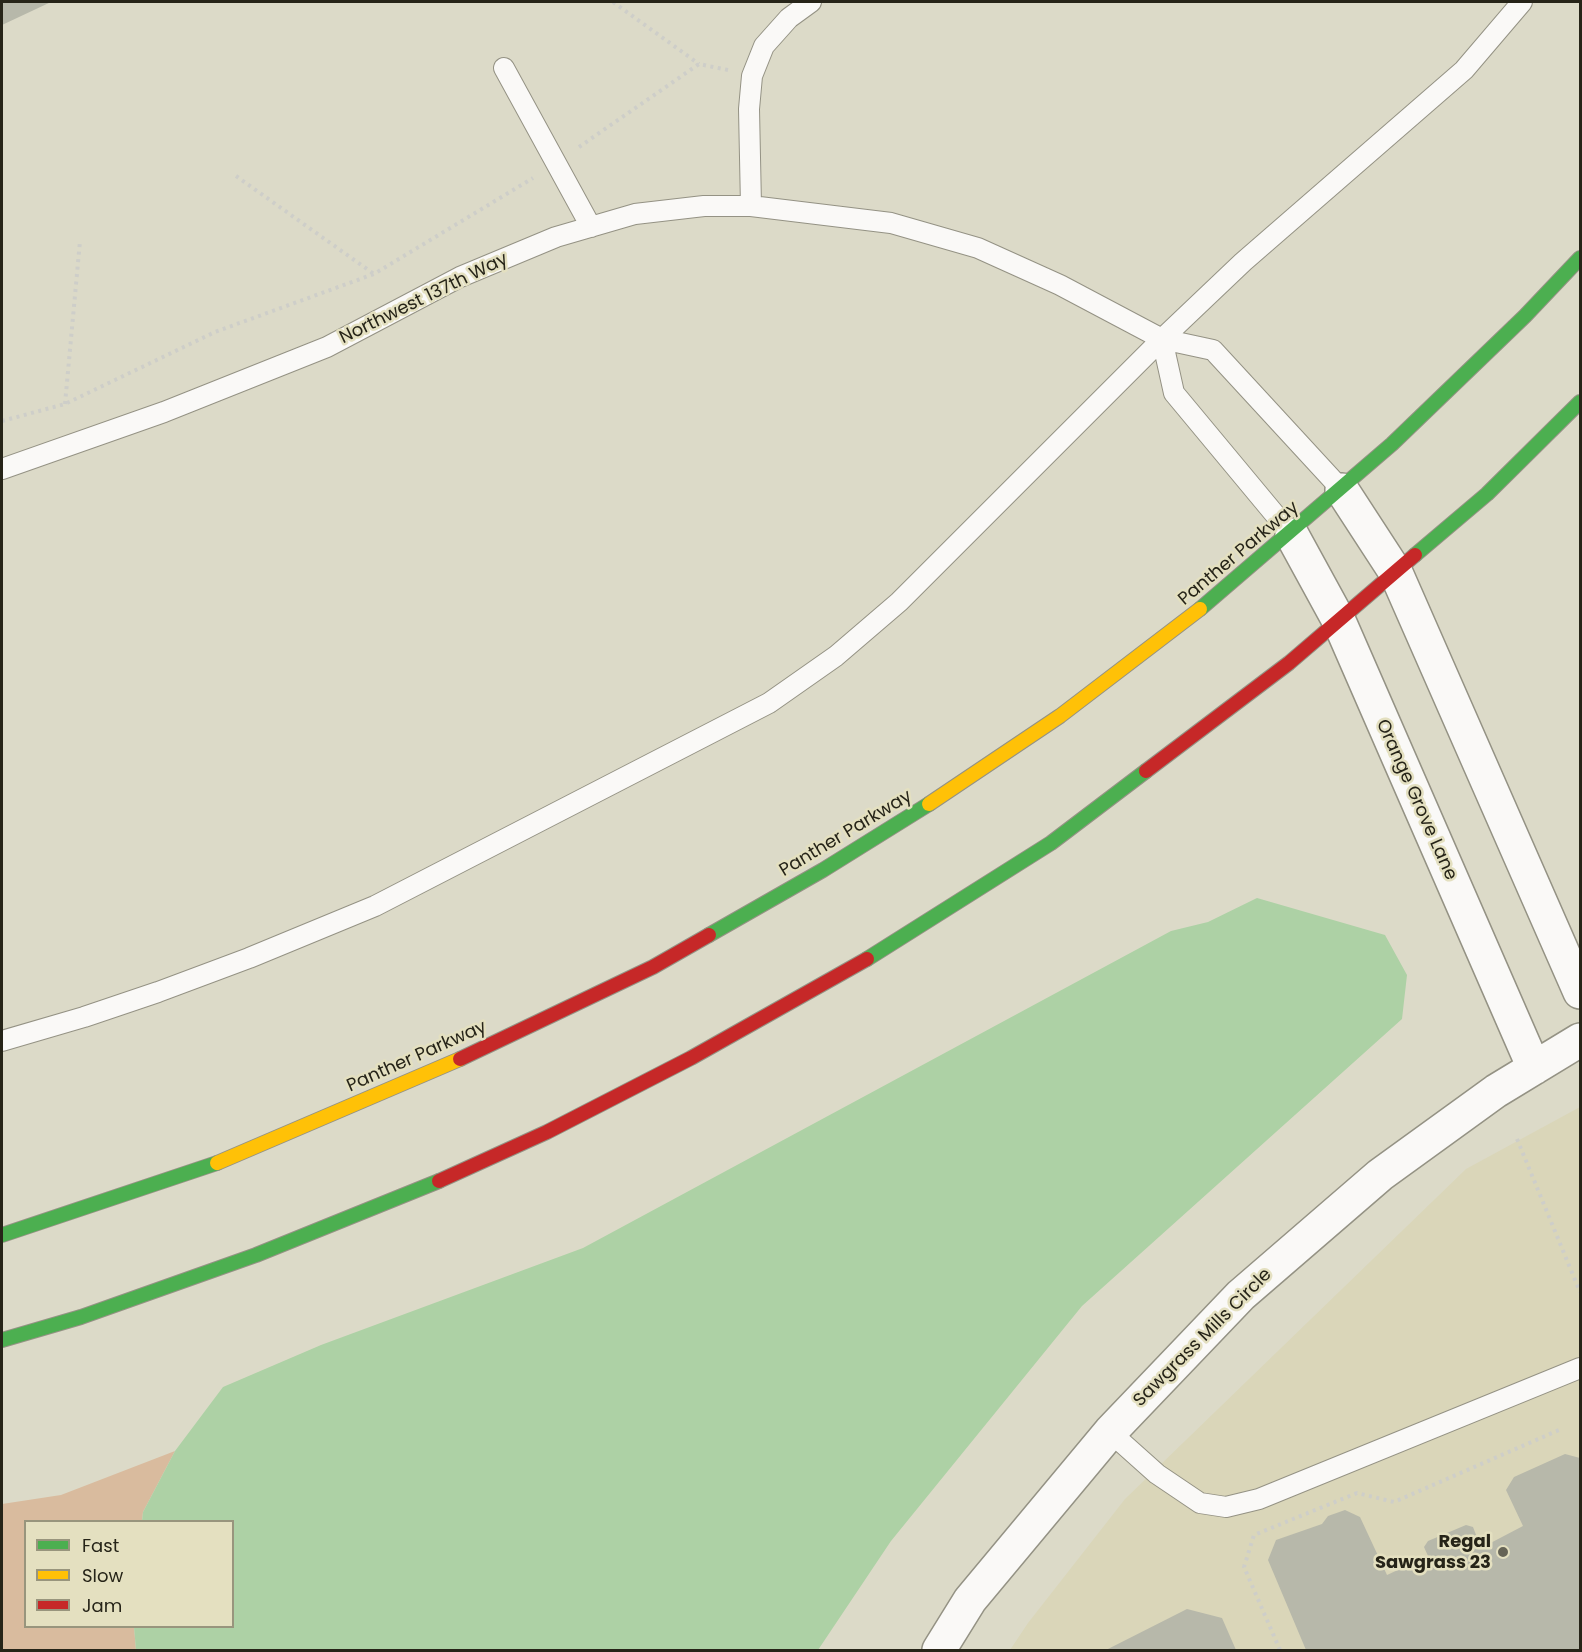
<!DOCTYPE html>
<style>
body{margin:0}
#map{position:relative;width:1582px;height:1652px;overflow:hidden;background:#dcdac8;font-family:Poppins,sans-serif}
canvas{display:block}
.frame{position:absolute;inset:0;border:3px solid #262418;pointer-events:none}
.legend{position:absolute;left:24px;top:1520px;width:210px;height:108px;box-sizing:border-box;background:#e4e0c0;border:2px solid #98957d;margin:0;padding:8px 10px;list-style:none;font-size:18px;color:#262418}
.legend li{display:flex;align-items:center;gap:12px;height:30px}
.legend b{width:30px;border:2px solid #98957d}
</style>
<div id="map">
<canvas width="1582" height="1652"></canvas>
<div class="frame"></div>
<ul class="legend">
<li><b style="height:8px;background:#4caf50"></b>Fast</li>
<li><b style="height:8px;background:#ffc107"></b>Slow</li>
<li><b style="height:8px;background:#c62828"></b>Jam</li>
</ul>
</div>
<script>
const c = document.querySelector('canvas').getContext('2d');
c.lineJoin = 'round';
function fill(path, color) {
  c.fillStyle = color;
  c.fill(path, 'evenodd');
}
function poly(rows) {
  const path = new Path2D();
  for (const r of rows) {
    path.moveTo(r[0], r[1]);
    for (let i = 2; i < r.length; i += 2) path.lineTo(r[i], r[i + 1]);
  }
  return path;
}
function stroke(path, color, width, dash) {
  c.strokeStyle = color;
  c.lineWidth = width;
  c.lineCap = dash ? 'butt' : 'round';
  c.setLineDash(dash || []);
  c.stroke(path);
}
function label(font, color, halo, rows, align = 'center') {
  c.font = font + ' Poppins,sans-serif';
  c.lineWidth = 5;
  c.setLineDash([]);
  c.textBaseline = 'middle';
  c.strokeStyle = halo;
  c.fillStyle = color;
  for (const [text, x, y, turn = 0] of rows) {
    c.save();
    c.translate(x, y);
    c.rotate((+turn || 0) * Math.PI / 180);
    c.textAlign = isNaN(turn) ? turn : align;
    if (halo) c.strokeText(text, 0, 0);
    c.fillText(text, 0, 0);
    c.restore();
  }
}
fill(poly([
 [1580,1107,1580,1650,1010,1650,1028,1623,1125,1499,1466,1169]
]), '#dad6b9');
fill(poly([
 [175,1451,143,1512,142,1521,26,1522,26,1626,134,1627,136,1650,2,1650,2,1504,61,1495]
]), '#d9bb9e');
fill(poly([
 [1257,898,1385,935,1407,975,1402,1019,1082,1306,891,1541,818,1650,136,1650,134,1627,232,1626,232,1522,142,1521,143,1512,175,1451,223,1387,321,1345,583,1248,1171,931,1208,922]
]), '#add1a5');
fill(poly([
 [2,2,51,2,2,25],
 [1565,1454,1580,1458,1580,1650,1306,1650,1268,1560,1276,1540,1322,1524,1328,1516,1345,1510,1360,1517,1387,1575,1428,1556,1424,1547,1428,1541,1466,1525,1473,1527,1481,1548,1523,1526,1506,1490,1514,1477],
 [1187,1609,1222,1618,1236,1650,1106,1650]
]), '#b7b8aa');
const lane = poly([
 [504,68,591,227],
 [751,206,749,109,752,76,764,46,789,18,811,2],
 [1162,339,1174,393,1292,535],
 [2,469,164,412,327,347,460,277,556,237,635,214,704,206,751,206,891,223,978,248,1060,285,1162,339,1213,350,1342,490],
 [2,1041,84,1017,158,992,249,958,375,906,769,703,836,656,899,602,1162,339,1243,262,1464,70,1522,2],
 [1110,1432,1157,1474,1200,1503,1226,1507,1259,1499,1580,1368]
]);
const street = poly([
 [1342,490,1396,573,1580,992],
 [1292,535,1339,621,1534,1068],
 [939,1650,970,1600,1110,1432,1241,1295,1380,1175,1496,1091,1580,1040]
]);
const fast = poly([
 [1415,555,1487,494,1580,402],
 [1200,609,1392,444,1525,316,1580,258],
 [709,935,823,870,929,804],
 [867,959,1051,843,1146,771],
 [2,1235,217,1163],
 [2,1340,81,1317,256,1255,439,1181]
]);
const slow = poly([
 [929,804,1060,716,1200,609],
 [217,1163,460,1059]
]);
const jam = poly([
 [1146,771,1289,663,1415,555],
 [460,1059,653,967,709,935],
 [439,1181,547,1132,691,1058,867,959]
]);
stroke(lane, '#949284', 22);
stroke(street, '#949284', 36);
stroke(fast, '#949284', 16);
stroke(slow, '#949284', 16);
stroke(jam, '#949284', 16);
stroke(poly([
 [613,2,699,64],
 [579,147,699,64,728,70],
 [236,176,374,274],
 [65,404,80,241],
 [2,421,65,404,215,332,374,274,533,178],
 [1517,1139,1580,1292],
 [1280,1650,1244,1567,1254,1535,1357,1493,1394,1502,1559,1430]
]), '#cecec9', 4, [3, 4.5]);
stroke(lane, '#faf9f7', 20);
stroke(street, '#faf9f7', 33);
stroke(fast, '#4caf50', 14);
stroke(slow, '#ffc107', 14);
stroke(jam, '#c62828', 14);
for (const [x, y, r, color] of [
 [1503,1552,6,"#666456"]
]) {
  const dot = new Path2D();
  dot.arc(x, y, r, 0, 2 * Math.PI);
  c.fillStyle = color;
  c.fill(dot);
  stroke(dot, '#e4e0c0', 2);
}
label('18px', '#262418', '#e4e0c0', [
 ["Northwest 137th Way",424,299,-26],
 ["Panther Parkway",1239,554,-40],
 ["Orange Grove Lane",1416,800,66],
 ["Panther Parkway",846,834,-31],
 ["Panther Parkway",417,1057,-24],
 ["Sawgrass Mills Circle",1203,1338,-45]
]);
label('bold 18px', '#262418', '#e4e0c0', [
 ["Regal",1491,1542],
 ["Sawgrass 23",1491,1563]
], 'right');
</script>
